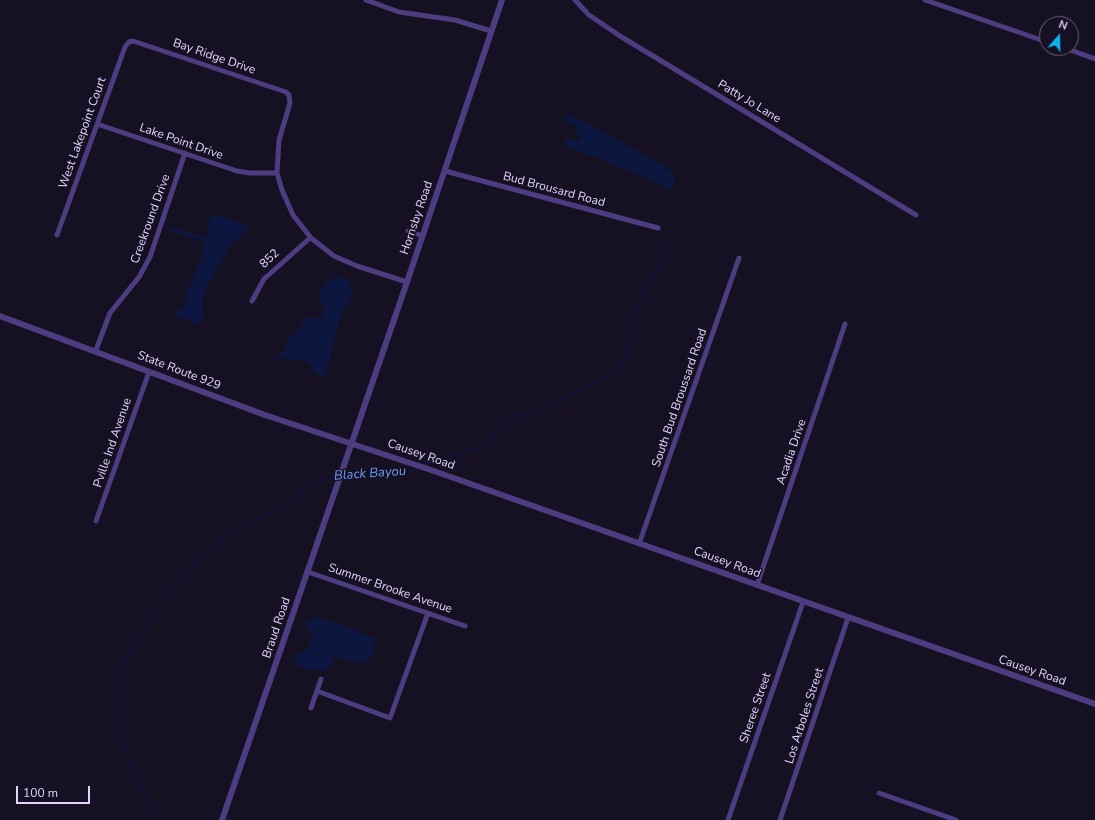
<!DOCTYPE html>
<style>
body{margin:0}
#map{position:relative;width:1095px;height:820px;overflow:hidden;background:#161023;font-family:"Nunito Sans",sans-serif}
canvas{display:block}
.north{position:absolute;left:1039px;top:16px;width:40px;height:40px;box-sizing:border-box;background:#161023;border:1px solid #675e7a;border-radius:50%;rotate:20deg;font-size:11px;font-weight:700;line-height:16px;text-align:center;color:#e0d4fc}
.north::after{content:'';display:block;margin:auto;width:14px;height:18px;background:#0eb1ef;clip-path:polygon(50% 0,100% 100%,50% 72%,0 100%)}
.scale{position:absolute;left:16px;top:786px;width:74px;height:18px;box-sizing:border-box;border:2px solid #e0d4fc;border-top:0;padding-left:5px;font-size:12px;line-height:14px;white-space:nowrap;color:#e0d4fc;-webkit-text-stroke:3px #161023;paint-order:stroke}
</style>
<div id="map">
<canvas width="1095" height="820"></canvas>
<div class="north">N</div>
<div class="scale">100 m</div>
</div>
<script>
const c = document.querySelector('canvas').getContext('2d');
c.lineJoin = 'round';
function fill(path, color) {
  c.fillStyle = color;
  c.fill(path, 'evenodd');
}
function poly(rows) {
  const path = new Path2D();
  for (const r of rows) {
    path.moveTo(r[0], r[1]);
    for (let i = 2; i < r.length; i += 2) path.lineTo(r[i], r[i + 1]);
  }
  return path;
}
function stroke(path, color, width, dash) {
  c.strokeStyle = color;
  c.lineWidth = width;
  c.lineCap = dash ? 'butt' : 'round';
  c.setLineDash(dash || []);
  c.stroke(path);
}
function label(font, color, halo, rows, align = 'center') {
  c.font = font + ' "Nunito Sans",sans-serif';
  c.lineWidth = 3;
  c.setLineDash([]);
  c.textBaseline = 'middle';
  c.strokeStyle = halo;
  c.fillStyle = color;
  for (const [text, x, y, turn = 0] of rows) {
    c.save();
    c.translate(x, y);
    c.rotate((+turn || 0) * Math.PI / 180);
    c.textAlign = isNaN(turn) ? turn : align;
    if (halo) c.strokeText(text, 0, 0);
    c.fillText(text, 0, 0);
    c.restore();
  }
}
fill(poly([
 [568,115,593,126,661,164,674,174,674,187,672,189,669,189,635,173,564,145,564,139,579,140,581,136,577,134,577,127,575,125,564,120,566,116],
 [219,215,244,224,247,226,248,230,231,245,208,284,202,300,203,317,201,324,198,325,188,320,179,319,175,312,182,309,185,304,188,290,203,256,205,242,168,230,169,228,170,227,205,238,209,220,211,217],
 [337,276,346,278,351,286,352,294,351,299,341,314,326,373,321,376,312,369,310,363,306,361,286,359,282,356,278,359,275,357,284,350,289,339,307,318,312,317,319,318,322,316,325,309,318,298,319,294,327,282],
 [314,617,343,625,373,638,375,642,374,648,369,660,363,664,335,657,328,669,324,671,307,669,299,666,292,656,293,654,297,655,309,648,312,635,304,623]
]), '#0d163f');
stroke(poly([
 [423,466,432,461,478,449,505,424,525,414,544,409,617,372,625,358,641,297,667,252,670,235],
 [343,476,378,473,386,474,408,472,420,468],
 [159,820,142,790,126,750,116,697,117,678,165,593,172,584,227,536,281,509,294,495,325,478,337,476]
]), '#0d163f', 1.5);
stroke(poly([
 [366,0,399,12,455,20,491,31],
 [575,0,589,15,620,36,916,215],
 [925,0,1047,42],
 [1065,48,1095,59],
 [97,124,237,171,250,173,277,173],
 [445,171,658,228],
 [408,231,423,236],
 [57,235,125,47,129,42,133,41,286,92,289,95,290,103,279,140,277,173,282,190,293,215,311,238,334,256,357,266,407,282],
 [252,301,264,279,310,238],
 [96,350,110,313,139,277,150,257,185,153],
 [96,521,149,372],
 [639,544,739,258],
 [308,572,465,626],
 [757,585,845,324],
 [317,691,390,718,428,613],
 [311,708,321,679],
 [879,793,956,820],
 [728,820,803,602],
 [780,820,848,618]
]), '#4b3d7f', 5);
stroke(poly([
 [0,316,265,415,431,470,1095,704],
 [222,820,407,282,502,0]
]), '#4b3d7f', 6);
label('12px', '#e0d4fc', '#161023', [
 ["Bay Ridge Drive",214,57,19],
 ["Patty Jo Lane",749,102,31],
 ["West Lakepoint Court",83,133,-70],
 ["Lake Point Drive",181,142,19],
 ["Bud Brousard Road",554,190,15],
 ["Hornsby Road",417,218,-71],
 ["Creekround Drive",151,219,-70],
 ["852",270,259,-43],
 ["State Route 929",179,371,21],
 ["South Bud Broussard Road",680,398,-71],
 ["Pville Ind Avenue",113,443,-71],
 ["Acadia Drive",792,452,-71],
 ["Causey Road",421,455,19],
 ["Causey Road",727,563,20],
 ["Summer Brooke Avenue",390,589,19],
 ["Braud Road",277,628,-71],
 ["Causey Road",1032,671,19],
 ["Sheree Street",756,708,-71],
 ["Los Arboles Street",805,716,-72]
]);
label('italic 13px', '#689cf6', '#161023', [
 ["Black Bayou",370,474,-4]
]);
</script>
